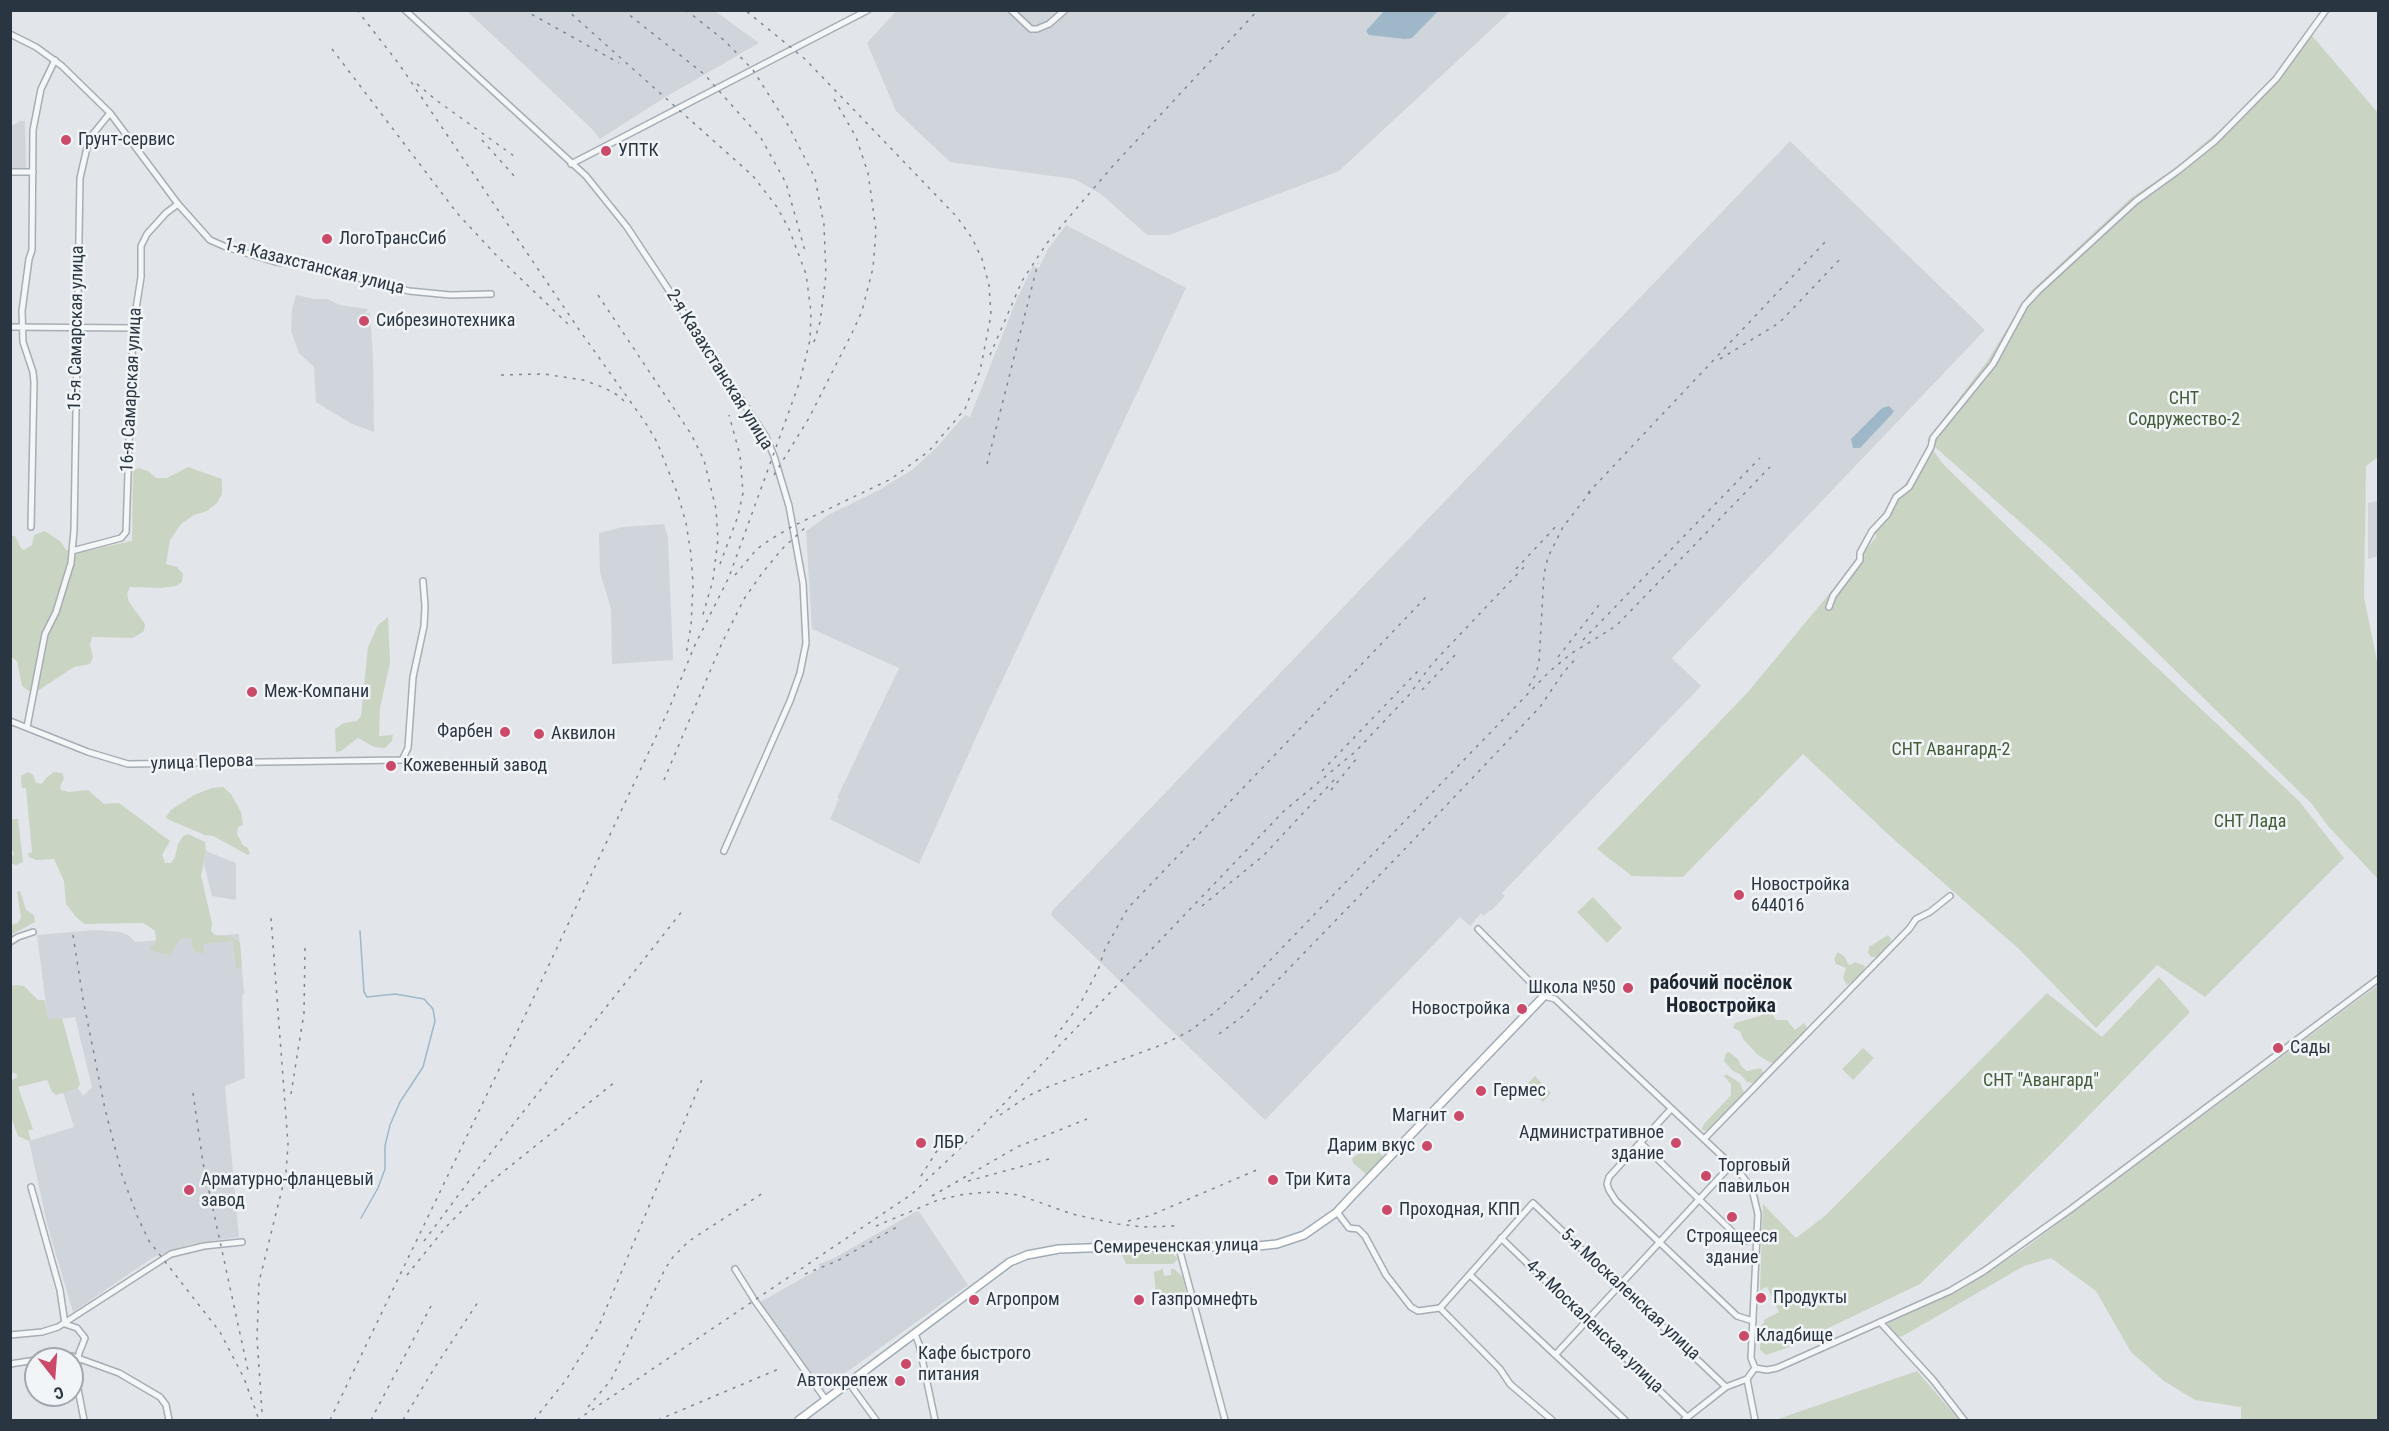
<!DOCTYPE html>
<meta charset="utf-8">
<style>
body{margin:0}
#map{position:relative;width:2389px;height:1431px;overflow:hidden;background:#e2e6ea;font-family:"Roboto Condensed",sans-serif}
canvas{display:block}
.frame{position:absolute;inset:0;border:12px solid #2a3542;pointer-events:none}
.north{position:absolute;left:24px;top:1347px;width:60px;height:60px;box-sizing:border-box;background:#f2f5f7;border:2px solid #a2a8af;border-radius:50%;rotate:163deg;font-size:16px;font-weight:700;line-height:24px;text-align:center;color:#2a3542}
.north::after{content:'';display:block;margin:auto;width:21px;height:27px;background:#cc4a69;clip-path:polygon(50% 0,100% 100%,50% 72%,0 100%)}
</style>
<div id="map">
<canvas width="2389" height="1431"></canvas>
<div class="frame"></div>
<div class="north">С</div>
</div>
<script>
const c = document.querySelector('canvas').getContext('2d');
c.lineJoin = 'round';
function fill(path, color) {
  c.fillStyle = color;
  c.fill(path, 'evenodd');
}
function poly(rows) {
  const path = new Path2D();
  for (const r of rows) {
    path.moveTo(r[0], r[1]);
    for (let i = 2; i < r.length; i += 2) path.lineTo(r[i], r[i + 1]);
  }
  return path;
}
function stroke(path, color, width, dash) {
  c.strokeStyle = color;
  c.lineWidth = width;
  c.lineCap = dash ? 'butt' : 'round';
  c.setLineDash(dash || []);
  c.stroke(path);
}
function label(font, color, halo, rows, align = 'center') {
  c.font = font + ' "Roboto Condensed",sans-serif';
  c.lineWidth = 5;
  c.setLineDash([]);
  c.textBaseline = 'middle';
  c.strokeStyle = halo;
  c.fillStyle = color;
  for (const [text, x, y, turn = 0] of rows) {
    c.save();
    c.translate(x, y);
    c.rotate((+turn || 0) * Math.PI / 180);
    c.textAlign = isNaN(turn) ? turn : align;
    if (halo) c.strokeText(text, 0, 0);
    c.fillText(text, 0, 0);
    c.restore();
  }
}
fill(poly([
 [467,11,715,11,759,43,664,98,600,139,591,128],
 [896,11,1511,11,1339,171,1169,235,1147,235,1101,194,1074,179,950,162,896,111,867,43],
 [20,121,25,121,26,168,11,169,11,126],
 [1790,141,1985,330,1672,658,1701,686,1502,893,1505,896,1491,911,1490,910,1484,916,1481,913,1470,926,1460,917,1265,1120,1051,915,1052,911],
 [1066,225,1186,288,987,713,919,864,830,819,839,799,837,798,899,668,812,629,806,531,830,514,879,490,912,470,936,448,965,415,970,417,1016,301,1033,266,1039,268,1048,249],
 [296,295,314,299,328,299,340,305,368,309,366,313,370,313,373,357,374,432,350,423,316,402,314,367,299,353,291,331,292,310],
 [2378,501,2378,556,2368,559,2368,503],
 [664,524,668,537,673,660,612,664,611,609,600,572,599,533,623,527],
 [206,851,236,863,236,900,212,896,204,865],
 [94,930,120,932,128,935,135,942,239,934,244,993,242,997,245,1078,225,1086,239,1237,191,1244,154,1257,73,1312,47,1224,29,1141,74,1127,63,1092,78,1088,83,1096,92,1087,75,1017,48,1020,37,935],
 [917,1211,920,1213,968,1285,823,1389,798,1358,760,1302,819,1269,819,1264,834,1258]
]), '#d0d5dc');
fill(poly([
 [2308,31,2378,113,2378,457,2366,466,2364,597,2378,666,2378,879,2328,826,2312,804,2053,551,1927,440,1986,363,2029,293,2131,198,2175,168,2261,95],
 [1931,447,1943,464,2019,538,2299,801,2344,858,2205,997,2157,965,2096,1028,2019,949,1890,836,1803,754,1683,877,1632,876,1597,849,1748,692,1877,536,1872,531],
 [188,467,222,479,222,494,217,503,207,511,194,515,181,524,170,540,166,564,177,567,183,574,182,582,176,586,161,588,130,587,127,594,129,602,145,624,144,631,133,638,92,637,90,645,93,657,90,664,74,667,39,690,29,691,22,686,17,661,11,657,10,536,15,536,21,548,24,550,32,545,34,535,45,531,61,542,66,550,76,553,132,541,133,470,139,468,148,471,156,478,167,478],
 [388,617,390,663,380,708,379,736,393,735,392,741,385,748,374,747,358,738,341,751,336,752,335,729,344,723,357,721,361,716,368,647,378,625],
 [28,772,33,775,36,783,42,784,46,778,54,772,62,773,64,778,60,787,61,790,69,792,88,790,104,804,119,803,170,841,162,855,165,863,171,863,175,857,178,844,183,836,188,834,205,842,206,851,201,876,212,923,211,931,215,935,232,937,240,943,242,967,236,969,233,941,203,944,204,953,198,953,193,950,191,938,180,939,170,955,152,951,150,948,155,944,156,936,154,930,143,923,85,924,77,918,66,904,64,881,54,859,36,860,29,857,28,853,32,852,26,788,22,788,21,782,21,776],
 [223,787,231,794,241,812,243,825,238,827,237,834,243,845,248,848,250,854,248,855,213,836,205,835,167,819,166,817,171,810,194,795,212,788],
 [10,819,18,819,23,862,16,865,11,863,11,858,14,854,11,847],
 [20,891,26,910,34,915,35,922,11,935,11,925,18,923,21,917,17,892],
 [1593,897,1622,928,1607,943,1577,912],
 [1888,935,1891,939,1888,947,1878,957,1871,957,1868,953,1869,947],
 [1838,952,1845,957,1848,964,1851,965,1855,962,1865,966,1864,971,1854,981,1847,985,1843,978,1846,968,1836,964,1834,959],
 [2159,977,2190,1012,2060,1145,1920,1284,1787,1348,1766,1355,1760,1350,1761,1325,1764,1323,1764,1320,1779,1312,1767,1287,1760,1290,1763,1204,1796,1238,1825,1216,2047,993,2102,1037],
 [17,985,24,986,38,1000,45,1000,48,1019,62,1018,80,1084,78,1088,56,1095,52,1092,47,1080,18,1087,33,1129,28,1131,31,1140,29,1141,18,1136,11,1117,11,1081,17,1077,17,1074,11,1072,10,986],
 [2378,985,2378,1420,2241,1420,2241,1407,2195,1400,2164,1381,2131,1352,2096,1291,2051,1258,2024,1266,1901,1337,1895,1335,1888,1325,1890,1319,1957,1292,2025,1248],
 [1768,1008,1776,1020,1787,1020,1795,1030,1804,1023,1807,1027,1805,1032,1777,1061,1771,1063,1758,1055,1743,1039,1740,1031,1733,1028,1735,1023,1760,1016],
 [1863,1048,1874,1058,1853,1080,1842,1069],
 [1729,1052,1738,1059,1741,1066,1747,1071,1761,1068,1763,1073,1760,1078,1753,1083,1747,1082,1740,1074,1733,1071,1724,1061,1726,1053],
 [1726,1074,1740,1083,1744,1093,1709,1129,1704,1131,1702,1129,1704,1124,1731,1095,1731,1084,1724,1076],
 [1535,1076,1551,1093,1543,1102,1526,1085],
 [1367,1148,1374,1148,1384,1157,1367,1175,1353,1163,1352,1158],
 [1127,1251,1170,1251,1178,1259,1173,1264,1126,1264,1122,1255],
 [1163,1269,1164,1276,1171,1275,1171,1269,1174,1269,1183,1277,1186,1293,1180,1301,1163,1301,1156,1296,1154,1272],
 [1917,1371,1959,1420,1775,1420]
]), '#c9d4c3');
fill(poly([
 [1384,11,1384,10,1438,11,1412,38,1405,39,1369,35,1366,31],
 [1889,406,1894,411,1892,414,1860,448,1853,448,1851,439,1882,408]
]), '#9eb7c9');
stroke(poly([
 [360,931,364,992,367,997,395,994,424,999,433,1009,435,1021,423,1067,400,1102,390,1125,385,1146,385,1169,378,1188,361,1218]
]), '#9eb7c9', 1.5);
const minor = poly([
 [405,10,586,176,627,227,766,437,774,456,789,506,803,583,806,643,800,673,790,701,724,851],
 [1011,10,1031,29,1037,29,1049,24,1065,10],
 [10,34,36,47,62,66,110,113,178,204,210,240,226,247,276,262,312,266,409,291,450,295,491,294],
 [571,164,868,10],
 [10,172,33,172],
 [10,327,133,328],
 [31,527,34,382,33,372,23,342,22,311,29,259,32,250,33,130,41,89,55,60],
 [72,551,121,538,126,532,133,328,141,277,141,246,147,234,166,213,178,204],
 [1829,607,1833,596,1860,560,1860,553,1872,531,1887,515,1896,497,1909,487,1931,447,1933,438,1993,364,2025,305,2038,291,2136,201,2179,170,2215,141,2276,79,2326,10],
 [10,721,88,752,128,764,402,760,408,748,413,677,424,626,425,606,423,581],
 [27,727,45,634,56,612,71,563,74,530,80,178,89,139,110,113],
 [1478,929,1544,996,1555,999,1740,1173,1752,1189,1758,1214,1751,1358,1755,1368,1767,1370,1777,1368,1950,1291,1984,1271,2071,1209,2378,979],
 [10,942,18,937,33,932],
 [1671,1109,1609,1177,1607,1184,1609,1190,1616,1201,1737,1316,1753,1321],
 [1704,1139,1909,929,1916,919,1930,912,1950,896],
 [1641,1143,1741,1240,1746,1241,1757,1237],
 [31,1187,60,1290,65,1324,77,1328,85,1338,79,1353,77,1370],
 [1337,1212,1349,1228,1358,1229,1365,1236,1386,1275,1411,1307,1418,1311,1440,1308],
 [1501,1238,1687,1417],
 [1179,1248,1225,1420],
 [735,1269,755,1301,826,1400],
 [1470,1275,1625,1420],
 [1440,1308,1533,1203,1726,1387],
 [1440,1308,1500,1369,1510,1384,1552,1420],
 [1880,1322,1933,1380,1964,1420],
 [915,1334,919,1344,935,1420],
 [10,1335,42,1332,58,1327,171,1254,204,1246,242,1242],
 [1556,1354,1731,1165],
 [53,1359,72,1356,119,1373,160,1397,166,1405,169,1420],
 [10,1364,36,1360],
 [72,1367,77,1370,77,1384,84,1420],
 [1747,1379,1755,1420],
 [849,1383,876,1420],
 [1684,1420,1726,1387,1747,1379,1755,1368]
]);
const major = poly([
 [799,1420,1010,1262,1027,1255,1059,1249,1115,1247,1248,1247,1277,1244,1304,1235,1337,1212,1350,1198,1544,996]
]);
stroke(minor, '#a7adb4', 8);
stroke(major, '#a1abb6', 10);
stroke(minor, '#f5f6f8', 5);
stroke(major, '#fff', 7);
stroke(poly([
 [357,10,399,64,580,331,645,422,657,442,678,495,686,523,691,554,693,585,691,626,686,654],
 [524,10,619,63],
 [623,10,704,74,761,138,786,183,805,251],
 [686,10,725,41,753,70,788,125,815,178,824,225,826,275,820,322,814,342],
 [332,49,457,213,495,254,568,324],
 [417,84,436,100,514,156],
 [482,140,515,177],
 [598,295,691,434,704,460,716,509,718,539,713,580,702,618],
 [990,355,1022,281,1047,243,1111,168,1258,10],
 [1720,359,1779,323,1843,256],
 [501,375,544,374,583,380,605,388,619,396,628,405],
 [987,464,1038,263],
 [774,475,809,418,853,331,862,311,873,268,876,230,868,173,856,137,833,97],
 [1588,493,1827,240],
 [720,564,738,516,743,493,740,455,729,415],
 [1516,569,1559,523],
 [735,575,757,549,768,541,793,526,891,479,929,451,965,409,980,371,991,315,989,285,982,259,972,238,957,217,805,59,745,10],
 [1583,640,1760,458],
 [1558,657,1599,605],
 [1529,686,1536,674,1539,662,1544,574,1548,557,1563,527,1594,487],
 [1422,690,1457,653],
 [1322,771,1418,671],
 [664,780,722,643,744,599,763,572,783,548,808,525],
 [1331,790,1357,758],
 [1202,906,1263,856,1334,780],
 [73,935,83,999,105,1109,122,1175,138,1218,149,1241,220,1332,244,1378,259,1420],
 [1219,1034,1243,1016,1400,854,1540,707,1563,673,1578,656],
 [1055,1037,1080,1004,1098,970,1105,949,1128,908,1428,595],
 [193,1093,203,1163,249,1375],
 [291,1094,304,1013,305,947],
 [1000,1115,1028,1096,1045,1088,1164,1044,1188,1032,1214,1013,1251,980,1550,671,1572,653,1616,626,1770,467],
 [921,1176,940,1146],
 [968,1181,1049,1159],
 [932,1196,1017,1147,1087,1119],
 [1128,1221,1149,1216,1259,1169],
 [876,1226,938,1200,965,1194,993,1192,1019,1195,1072,1214,1118,1224,1143,1227,1175,1226],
 [424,1241,478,1169,683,910],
 [805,1274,837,1261,897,1227],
 [407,1275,446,1227,488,1184,615,1082],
 [588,1407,611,1380,665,1269,673,1257,689,1241,763,1193],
 [262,1412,257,1338,259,1282,286,1173,288,1144,271,918],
 [330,1420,532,1001,668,711,694,647,729,577,800,381,810,340,811,312,806,274,789,229,777,207,753,176,567,10],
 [371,1420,431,1306],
 [403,1420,435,1367,480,1299],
 [534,1420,566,1380,598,1328,703,1077],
 [577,1420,912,1194,970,1139,1284,811,1356,751,1409,695,1432,664,1524,567],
 [658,1420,781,1368]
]), '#7c8793', 1.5, [3, 6]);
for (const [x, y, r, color] of [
 [66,140,6,"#cc4a69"],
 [606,151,6,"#cc4a69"],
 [327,239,6,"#cc4a69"],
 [364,321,6,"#cc4a69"],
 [252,692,6,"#cc4a69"],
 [505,732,6,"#cc4a69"],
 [539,734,6,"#cc4a69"],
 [391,766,6,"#cc4a69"],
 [1739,895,6,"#cc4a69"],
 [1628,988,6,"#cc4a69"],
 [1522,1009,6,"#cc4a69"],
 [2278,1048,6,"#cc4a69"],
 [1481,1091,6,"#cc4a69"],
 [1459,1116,6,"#cc4a69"],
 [921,1143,6,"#cc4a69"],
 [1676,1143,6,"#cc4a69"],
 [1427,1146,6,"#cc4a69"],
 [1706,1176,6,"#cc4a69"],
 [1273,1180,6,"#cc4a69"],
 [189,1190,6,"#cc4a69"],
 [1387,1210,6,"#cc4a69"],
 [1732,1217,6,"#cc4a69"],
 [1761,1298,6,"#cc4a69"],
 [974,1300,6,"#cc4a69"],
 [1139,1300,6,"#cc4a69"],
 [1744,1336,6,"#cc4a69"],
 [906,1364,6,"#cc4a69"],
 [900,1381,6,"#cc4a69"]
]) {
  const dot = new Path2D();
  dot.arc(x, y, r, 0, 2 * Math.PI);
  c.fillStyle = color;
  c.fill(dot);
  stroke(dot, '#f2f5f7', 2);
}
label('18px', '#2a3542', '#f2f5f7', [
 ["Грунт-сервис",78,140],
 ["УПТК",618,151],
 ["ЛогоТрансСиб",339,239],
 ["Сибрезинотехника",376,321],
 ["Меж-Компани",264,692],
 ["Фарбен",493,732,"right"],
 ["Аквилон",551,734],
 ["Кожевенный завод",403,766],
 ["Новостройка",1751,885],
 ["644016",1751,906],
 ["Школа №50",1616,988,"right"],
 ["Новостройка",1510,1009,"right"],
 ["Сады",2290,1048],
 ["Гермес",1493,1091],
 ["Магнит",1447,1116,"right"],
 ["Административное",1664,1133,"right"],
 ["здание",1664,1154,"right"],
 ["ЛБР",933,1143],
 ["Дарим вкус",1415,1146,"right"],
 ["Торговый",1718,1166],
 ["павильон",1718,1187],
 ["Арматурно-фланцевый",201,1180],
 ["завод",201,1201],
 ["Три Кита",1285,1180],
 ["Проходная, КПП",1399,1210],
 ["Строящееся",1732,1237,"center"],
 ["здание",1732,1258,"center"],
 ["Продукты",1773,1298],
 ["Агропром",986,1300],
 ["Газпромнефть",1151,1300],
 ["Кладбище",1756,1336],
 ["Кафе быстрого",918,1354],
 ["питания",918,1375],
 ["Автокрепеж",888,1381,"right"]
], 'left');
label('18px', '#2a3542', '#f2f5f7', [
 ["1-я Казахстанская улица",314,267,14],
 ["15-я Самарская улица",77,328,-89],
 ["2-я Казахстанская улица",719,370,58],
 ["16-я Самарская улица",132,390,-87],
 ["улица Перова",202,763,-2],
 ["Семиреченская улица",1176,1247,-1],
 ["5-я Москаленская улица",1630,1295,43],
 ["4-я Москаленская улица",1594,1327,44]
]);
label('18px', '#425d38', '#f2f5f7', [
 ["СНТ",2184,399],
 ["Содружество-2",2184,420],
 ["СНТ Авангард-2",1951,750],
 ["СНТ Лада",2250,822],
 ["СНТ \"Авангард\"",2041,1081]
]);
label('bold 20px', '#1c2633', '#f2f5f7', [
 ["рабочий посёлок",1721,984],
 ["Новостройка",1721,1007]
]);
</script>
